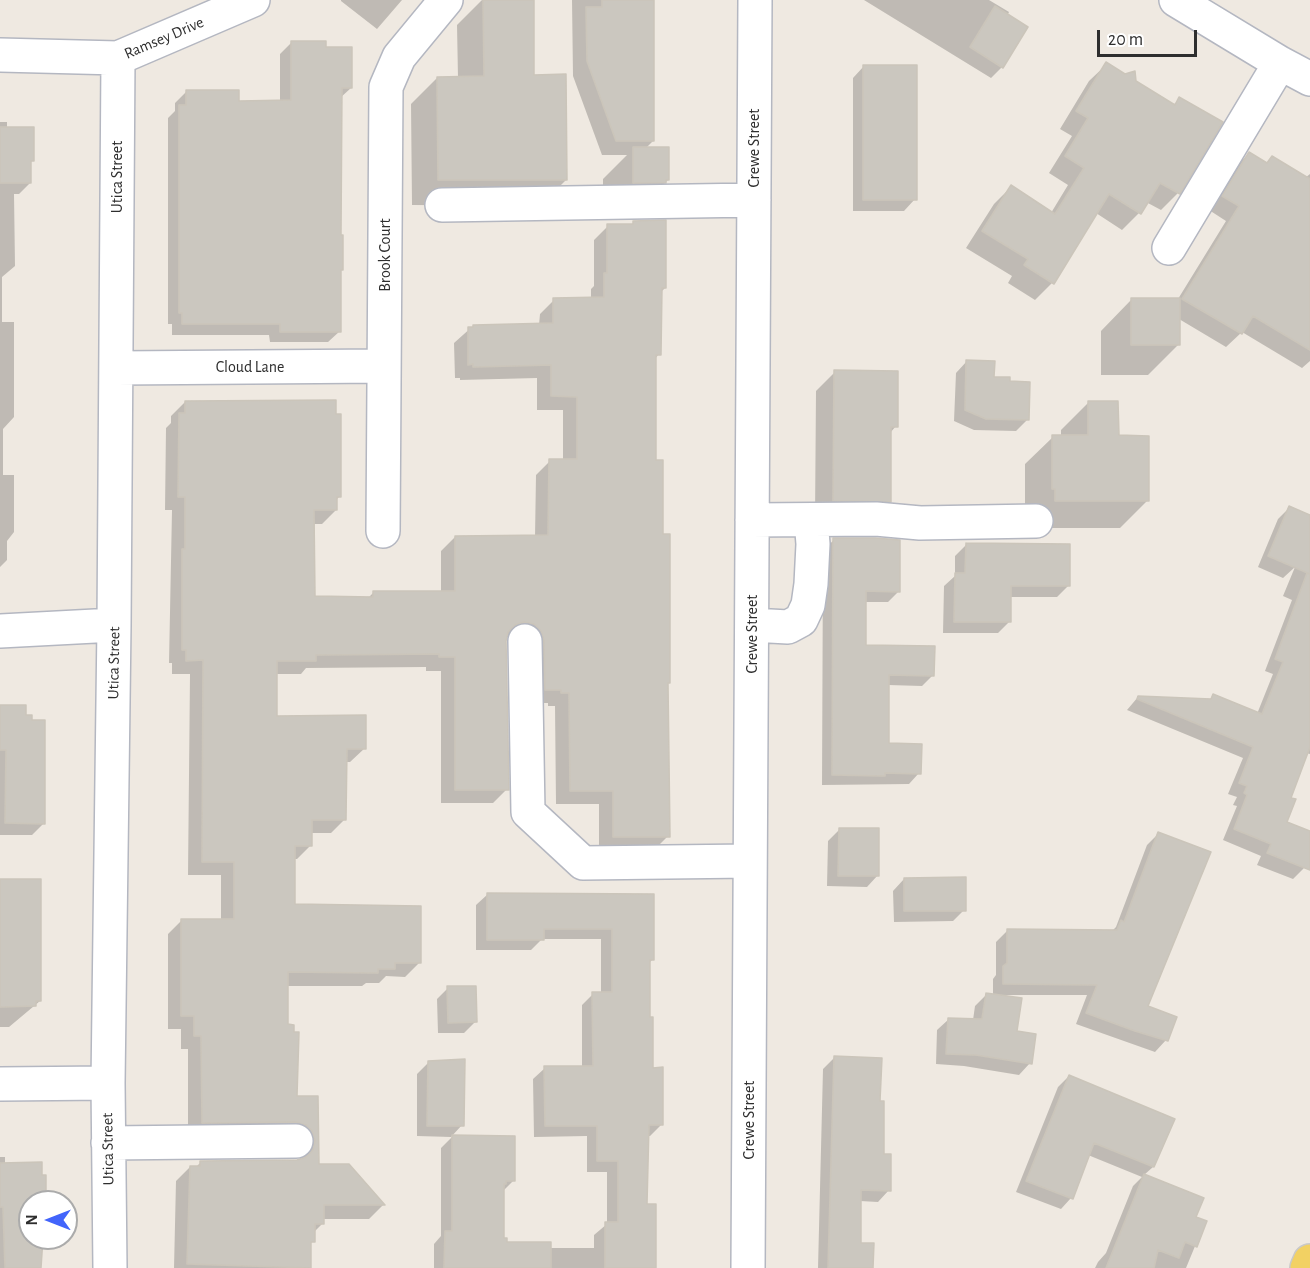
<!DOCTYPE html>
<style>
body{margin:0}
#map{position:relative;width:1310px;height:1268px;overflow:hidden;background:#efe9e1;font-family:"Alegreya Sans",sans-serif}
canvas{display:block}
.north{position:absolute;left:18px;top:1190px;width:60px;height:60px;box-sizing:border-box;background:#fff;border:2px solid #ababab;border-radius:50%;rotate:270deg;font-size:16px;font-weight:700;line-height:24px;text-align:center;color:#2e2e2e}
.north::after{content:'';display:block;margin:auto;width:21px;height:27px;background:#4264fb;clip-path:polygon(50% 0,100% 100%,50% 72%,0 100%)}
.scale{position:absolute;left:1097px;top:30px;width:100px;height:27px;box-sizing:border-box;border:3px solid #2e2e2e;border-top:0;padding-left:8px;font-size:18px;line-height:21px;white-space:nowrap;color:#2e2e2e;-webkit-text-stroke:4px #fff;paint-order:stroke}
</style>
<div id="map">
<canvas width="1310" height="1268"></canvas>
<div class="north">N</div>
<div class="scale">20 m</div>
</div>
<script>
const c = document.querySelector('canvas').getContext('2d');
c.lineJoin = 'round';
function fill(path, color) {
  c.fillStyle = color;
  c.fill(path, 'evenodd');
}
function poly(rows) {
  const path = new Path2D();
  for (const r of rows) {
    path.moveTo(r[0], r[1]);
    for (let i = 2; i < r.length; i += 2) path.lineTo(r[i], r[i + 1]);
  }
  return path;
}
function stroke(path, color, width, dash) {
  c.strokeStyle = color;
  c.lineWidth = width;
  c.lineCap = dash ? 'butt' : 'round';
  c.setLineDash(dash || []);
  c.stroke(path);
}
function label(font, color, halo, rows, align = 'center') {
  c.font = font + ' "Alegreya Sans",sans-serif';
  c.lineWidth = 5;
  c.setLineDash([]);
  c.textBaseline = 'middle';
  c.strokeStyle = halo;
  c.fillStyle = color;
  for (const [text, x, y, turn = 0] of rows) {
    c.save();
    c.translate(x, y);
    c.rotate((+turn || 0) * Math.PI / 180);
    c.textAlign = isNaN(turn) ? turn : align;
    if (halo) c.strokeText(text, 0, 0);
    c.fillText(text, 0, 0);
    c.restore();
  }
}
fill(poly([
 [402,0,377,29,341,1,341,0],
 [482,0,532,0,533,76,566,180,540,206,412,205,411,104,437,78,458,78,457,25],
 [572,0,653,0,653,141,645,149,668,180,637,210,603,213,603,179,627,155,602,155,573,76],
 [864,0,989,0,1009,12,1007,16,1002,67,991,78],
 [291,43,325,49,351,88,340,98,339,236,341,270,340,271,340,331,328,342,270,342,269,335,172,335,172,324,168,324,168,118,175,111,175,103,186,92,238,102,280,102,280,54],
 [1107,64,1173,105,1180,99,1178,193,1161,210,1146,202,1139,213,1122,230,1096,213,1052,283,1035,300,1008,283,1012,276,966,248,994,204,1011,187,1051,213,1068,185,1049,173,1072,136,1060,129,1089,81],
 [864,66,915,199,904,211,853,211,853,78],
 [0,122,7,122,7,128,33,160,29,164,30,183,19,194,14,194,15,266,2,277,2,322,14,322,14,417,3,429,3,475,14,475,14,532,7,541,7,560,0,567],
 [1249,153,1266,164,1272,157,1305,178,1310,174,1310,361,1302,368,1242,332,1226,347,1179,319,1179,344,1148,375,1101,375,1101,331,1131,300,1178,299,1226,221,1209,210,1235,168],
 [634,222,665,288,660,293,659,354,655,359,655,462,667,736,668,836,654,850,599,851,599,804,556,804,555,706,548,706,548,703,531,703,519,638,506,637,507,789,493,803,441,803,441,671,426,671,426,667,306,668,301,674,276,674,276,718,365,748,350,762,345,762,345,819,331,833,311,833,311,845,297,859,294,859,294,905,419,963,405,977,386,976,379,983,366,983,362,986,286,986,286,1026,296,1098,316,1098,318,1166,349,1166,383,1205,369,1219,322,1219,322,1224,313,1233,313,1241,310,1244,309,1268,174,1268,176,1181,190,1167,196,1167,201,1162,300,1160,301,1156,298,1145,188,1137,188,1049,181,1049,181,1029,168,1029,168,934,182,920,221,921,221,875,188,875,190,674,172,674,172,663,169,663,172,510,165,510,166,428,171,423,171,416,185,402,339,497,336,500,336,510,322,524,313,524,314,598,368,598,373,593,441,593,441,551,455,537,535,537,536,475,550,461,563,461,563,410,537,410,537,378,460,380,460,378,455,378,454,343,473,326,539,325,540,314,554,300,591,298,591,289,594,286,594,240,608,226,630,226],
 [967,361,993,378,1027,420,1016,431,974,430,954,421,956,373],
 [835,372,896,426,890,433,890,501,871,519,815,519,816,391],
 [1088,403,1117,437,1148,500,1120,528,1028,528,1025,516,1025,464,1053,437,1061,437,1061,430],
 [1289,508,1310,516,1310,754,1306,753,1289,798,1285,822,1310,833,1310,853,1304,868,1293,879,1257,865,1261,856,1223,840,1237,806,1233,805,1237,797,1228,794,1243,758,1127,710,1138,697,1209,700,1213,696,1257,714,1273,674,1265,671,1292,600,1283,596,1295,567,1283,578,1258,567,1278,519],
 [834,540,899,591,888,602,864,602,864,647,933,675,922,686,888,685,888,744,919,773,909,784,822,785,823,550],
 [966,545,1068,586,1057,597,1009,597,1009,622,998,633,943,633,944,586,955,576,955,556],
 [0,707,25,717,44,823,32,835,0,835],
 [839,830,878,875,867,887,827,886,828,841],
 [1159,833,1146,1007,1166,1040,1155,1052,1076,1024,1087,995,1002,995,1016,1032,1030,1063,1019,1075,964,1066,936,1064,937,1030,949,1019,973,1020,975,1006,987,994,993,995,993,979,996,975,996,942,1007,931,1111,932,1116,927,1147,845],
 [904,879,964,910,953,921,894,922,893,891],
 [0,880,40,1001,9,1027,0,1027],
 [488,894,653,895,652,960,649,963,649,1018,652,1069,662,1124,650,1136,647,1136,646,1206,655,1268,434,1268,434,1244,441,1236,441,1148,452,1137,417,1136,417,1074,429,1062,462,1125,451,1137,513,1137,513,1181,502,1192,502,1240,506,1243,550,1248,594,1248,594,1235,607,1224,607,1172,587,1172,587,1136,534,1137,533,1079,545,1068,582,1068,582,1005,593,994,601,994,601,939,542,939,531,950,476,950,476,905],
 [448,988,475,1022,464,1033,438,1033,437,999],
 [834,1058,879,1102,882,1155,889,1190,878,1202,860,1201,860,1244,871,1268,818,1268,823,1069],
 [1069,1076,1173,1120,1153,1167,1144,1175,1194,1218,1205,1222,1186,1268,1095,1268,1098,1262,1106,1253,1133,1186,1142,1177,1088,1155,1071,1198,1061,1209,1016,1192,1058,1087],
 [0,1157,5,1157,5,1165,44,1202,30,1202,30,1238,42,1238,40,1268,0,1268]
]), '#0003');
const building = poly([
 [483,0,534,0,534,75,566,74,567,180,438,180,437,77,484,76,483,0],
 [602,0,654,0,654,141,616,141,587,61,586,7,602,7,602,0],
 [995,6,1028,27,1003,68,970,47,995,6],
 [291,41,326,41,326,47,352,47,352,88,342,88,341,235,343,235,343,270,341,270,341,332,280,332,280,324,182,324,182,313,179,313,179,105,186,105,186,90,239,90,239,101,291,100,291,41],
 [1106,62,1125,74,1135,71,1136,81,1175,105,1179,97,1223,122,1180,194,1160,183,1141,214,1109,194,1054,284,1024,265,1028,259,982,231,1011,185,1055,214,1084,168,1065,156,1088,118,1076,111,1106,62],
 [863,65,917,65,917,200,863,200,863,65],
 [0,127,34,127,34,161,31,161,31,183,0,183,0,127],
 [633,147,669,147,669,180,666,180,666,183,633,183,633,147],
 [1249,152,1267,163,1272,156,1310,179,1310,350,1253,316,1242,334,1182,299,1239,206,1222,196,1249,152],
 [666,220,666,288,662,288,661,355,656,355,656,460,663,460,663,534,670,534,670,683,668,683,670,837,613,837,613,791,570,791,569,693,561,693,561,690,545,690,544,640,541,631,534,624,524,622,515,625,508,632,506,641,509,790,455,790,455,657,439,657,439,654,316,655,316,661,277,661,277,716,366,715,366,749,347,749,346,820,312,820,312,846,295,846,295,904,421,906,421,963,395,963,395,969,378,969,378,973,288,972,288,1024,294,1025,294,1032,299,1032,297,1096,318,1096,319,1164,349,1164,385,1205,324,1205,324,1224,315,1224,315,1242,311,1242,311,1268,187,1264,190,1166,200,1166,200,1161,297,1160,306,1157,313,1150,315,1141,312,1131,306,1125,296,1122,202,1123,201,1036,194,1036,194,1016,181,1016,181,919,234,919,234,862,202,862,203,660,186,661,186,650,182,650,182,549,185,549,185,497,178,497,179,413,185,413,185,401,336,400,336,414,341,414,341,497,337,497,337,510,314,510,315,596,373,597,373,591,455,591,455,536,548,535,549,459,577,459,577,397,551,396,551,365,473,367,473,364,468,365,468,327,473,327,473,325,553,323,553,298,604,297,604,273,607,273,607,224,633,224,633,221,666,220],
 [1131,298,1180,298,1180,345,1131,345,1131,298],
 [966,360,995,361,994,377,1010,377,1010,381,1030,382,1029,420,986,419,965,410,966,360],
 [834,370,898,371,898,427,891,427,891,502,833,501,834,370],
 [1088,401,1118,401,1119,435,1149,436,1149,501,1055,501,1055,489,1052,489,1052,435,1088,435,1088,401],
 [1289,506,1310,515,1310,574,1268,556,1289,506],
 [833,538,875,538,900,540,900,592,866,591,866,645,935,646,934,676,889,675,889,743,922,744,921,774,885,773,885,776,832,775,833,538],
 [966,543,1070,544,1070,586,1011,586,1011,622,954,622,955,573,965,573,966,543],
 [1307,573,1310,574,1310,747,1291,798,1296,799,1287,822,1310,831,1310,870,1267,853,1271,844,1234,829,1247,795,1244,793,1247,786,1239,783,1253,747,1137,699,1138,696,1211,699,1213,694,1262,714,1283,662,1275,659,1307,573],
 [0,705,26,705,26,715,32,715,32,720,45,720,45,824,5,823,6,750,0,750,0,705],
 [839,828,879,828,879,876,838,876,839,828],
 [1158,832,1211,852,1148,1006,1177,1017,1168,1041,1135,1031,1086,1013,1097,985,1003,984,1003,966,1007,963,1007,929,1117,930,1121,920,1124,922,1158,832],
 [966,877,966,911,904,911,904,878,966,877],
 [0,879,41,879,41,1001,36,1001,36,1006,0,1007,0,879],
 [487,893,654,894,654,960,650,960,650,1017,653,1017,653,1068,663,1067,663,1125,649,1125,647,1204,656,1204,656,1268,605,1268,605,1222,618,1222,618,1161,597,1161,597,1126,545,1126,544,1066,593,1066,592,992,612,992,612,929,544,929,544,940,487,940,487,893],
 [447,986,476,986,477,1022,448,1023,447,986],
 [986,993,1022,998,1017,1031,1036,1034,1032,1064,976,1055,946,1054,948,1018,982,1019,986,993],
 [834,1056,882,1058,880,1101,884,1101,884,1154,891,1154,891,1191,861,1190,861,1243,874,1243,873,1268,828,1268,834,1056],
 [465,1059,464,1126,427,1126,428,1061,465,1059],
 [1069,1075,1175,1119,1154,1167,1094,1143,1073,1199,1026,1181,1069,1075],
 [452,1135,515,1136,515,1181,506,1181,506,1184,504,1184,504,1238,507,1238,507,1242,551,1242,551,1268,444,1268,445,1231,452,1231,452,1135],
 [42,1162,42,1175,46,1175,46,1202,30,1202,30,1238,43,1238,41,1268,5,1268,3,1207,0,1207,0,1163,42,1162],
 [1144,1174,1204,1198,1196,1217,1207,1221,1197,1247,1185,1242,1179,1258,1158,1250,1154,1268,1106,1268,1144,1174]
]);
fill(building, '#cbc7bf');
stroke(building, '#cbc5ba', 1.5);
const minor = poly([
 [1176,0,1280,63,1310,79],
 [0,55,118,58,253,0],
 [442,205,754,200],
 [1169,248,1280,63],
 [116,368,384,366],
 [752,520,876,519,920,523,1036,521],
 [383,531,386,87,399,57,446,0],
 [752,625,788,627,801,620,808,605,811,584,813,544,811,520],
 [0,631,114,625],
 [525,641,528,812,583,863,750,861],
 [0,1084,108,1083],
 [108,1143,296,1141],
 [110,1268,108,1083,114,625,118,58],
 [748,1268,755,0]
]);
const major = poly([
 [1307,1268,1310,1261]
]);
stroke(minor, '#b4b7c1', 36);
stroke(major, '#c9c9c9', 36);
stroke(minor, '#fff', 33);
stroke(major, '#f2d163', 33);
label('16px', '#2e2e2e', '#fff', [
 ["Ramsey Drive",164,38,-23],
 ["Crewe Street",754,148,-90],
 ["Utica Street",117,177,-90],
 ["Brook Court",385,255,-90],
 ["Cloud Lane",250,367],
 ["Crewe Street",752,634,-90],
 ["Utica Street",114,663,-89],
 ["Crewe Street",749,1120,-90],
 ["Utica Street",108,1149,-91]
]);
</script>
